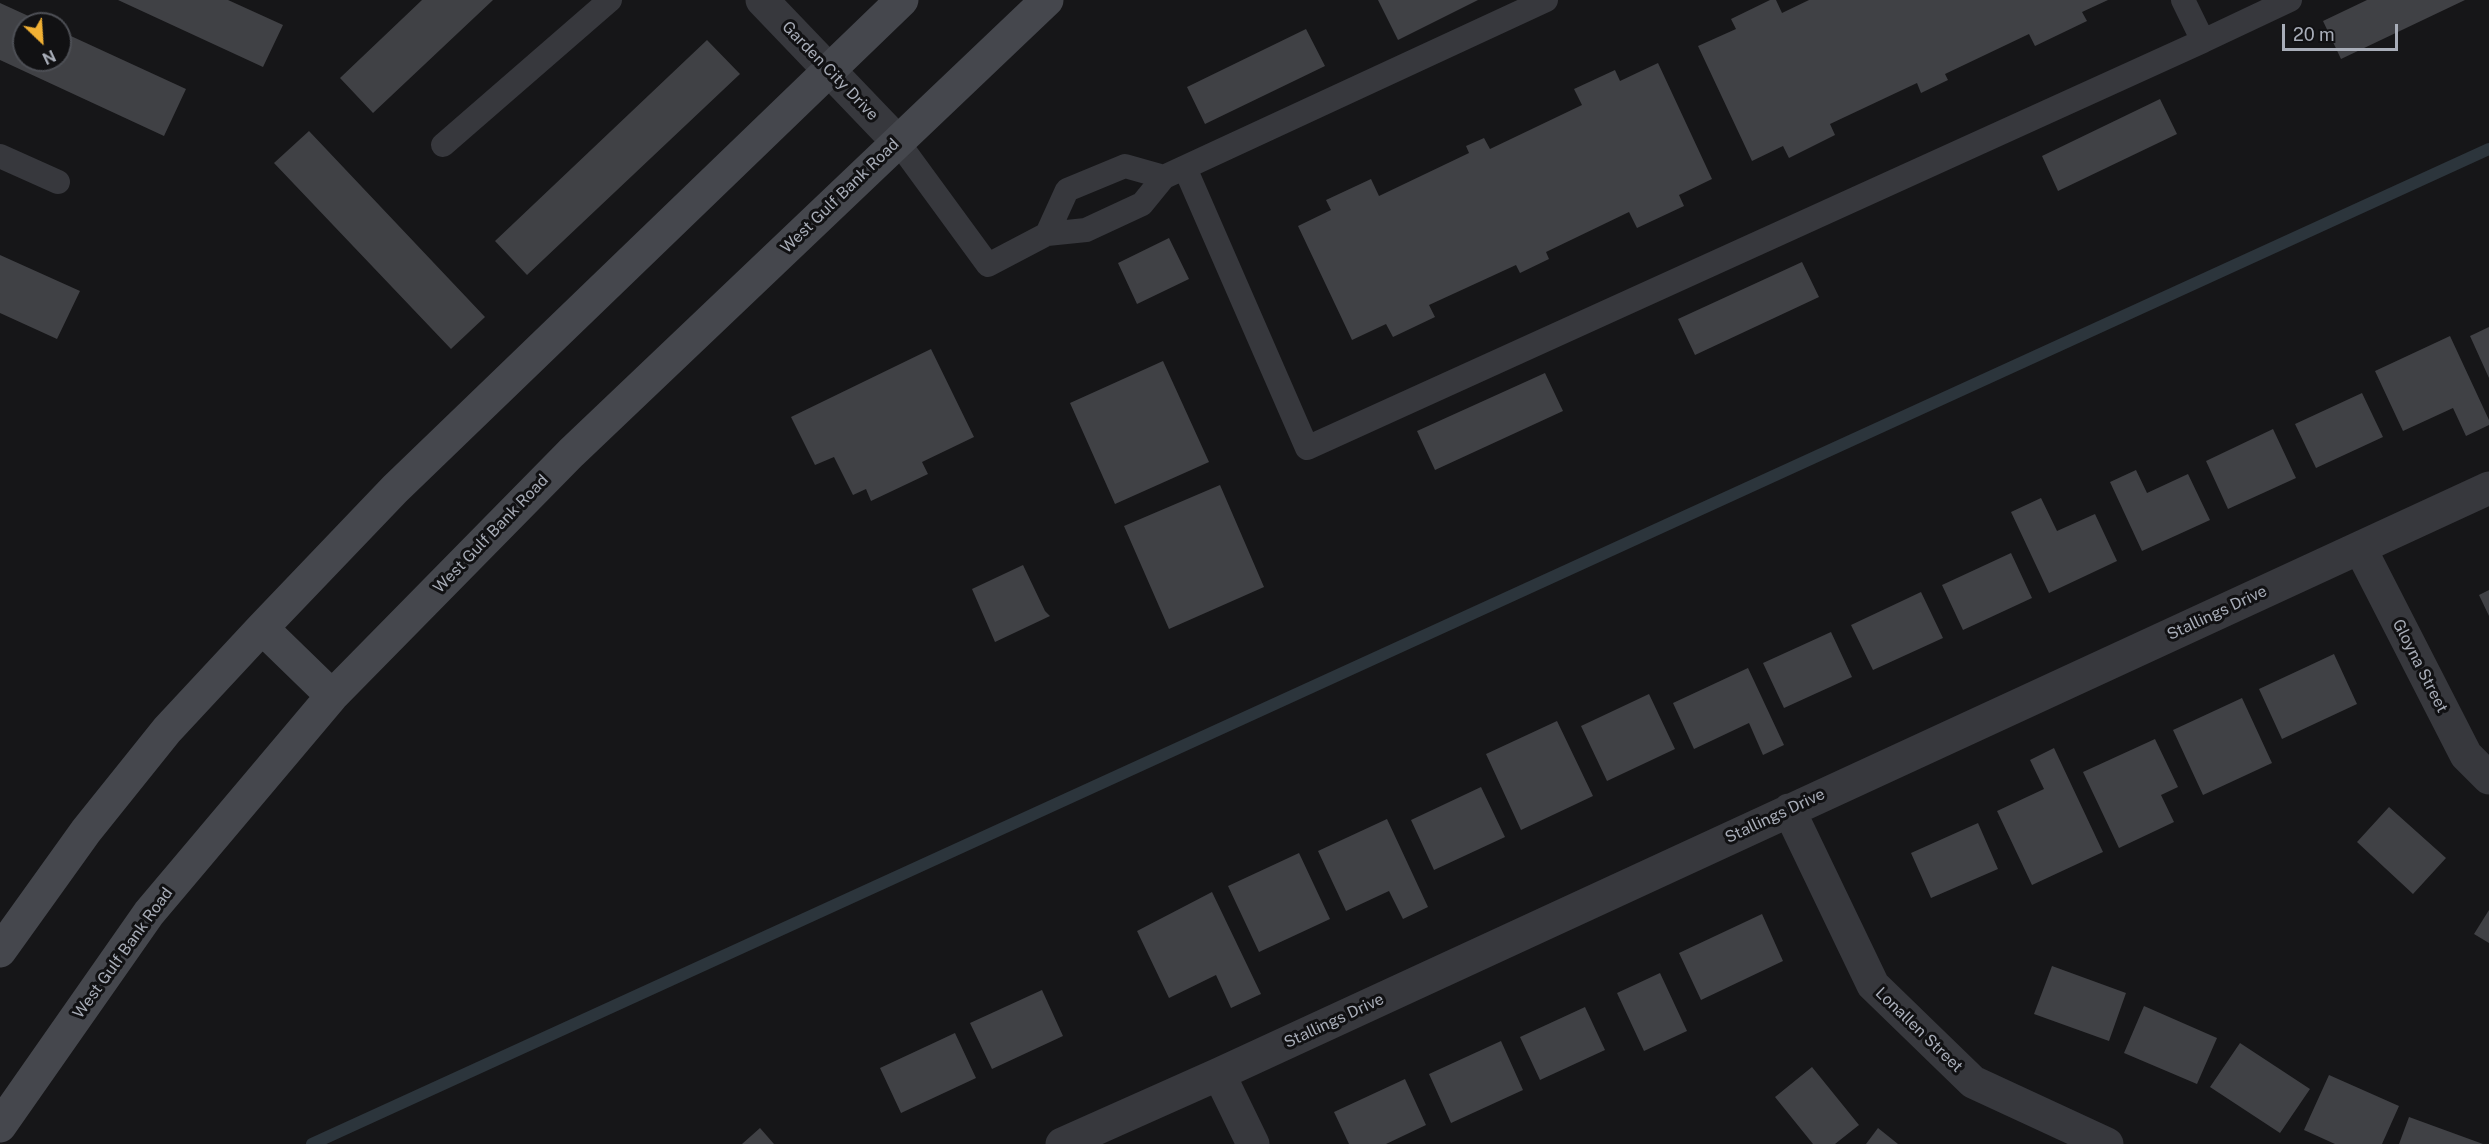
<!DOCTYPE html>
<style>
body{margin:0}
#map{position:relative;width:2489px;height:1144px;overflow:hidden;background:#161618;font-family:"Public Sans",sans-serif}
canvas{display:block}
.north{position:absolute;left:12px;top:12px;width:60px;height:60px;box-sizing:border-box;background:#111113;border:2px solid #4d4f55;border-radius:50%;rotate:155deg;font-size:16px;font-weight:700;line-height:24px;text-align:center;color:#a8adb8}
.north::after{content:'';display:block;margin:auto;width:21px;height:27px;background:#f2b134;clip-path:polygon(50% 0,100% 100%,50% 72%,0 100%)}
.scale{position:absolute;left:2282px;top:24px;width:116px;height:27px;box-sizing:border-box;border:3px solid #a8adb8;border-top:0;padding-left:8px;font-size:18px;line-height:21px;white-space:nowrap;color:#a8adb8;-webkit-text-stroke:4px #111113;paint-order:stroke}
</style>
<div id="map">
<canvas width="2489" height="1144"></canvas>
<div class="north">N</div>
<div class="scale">20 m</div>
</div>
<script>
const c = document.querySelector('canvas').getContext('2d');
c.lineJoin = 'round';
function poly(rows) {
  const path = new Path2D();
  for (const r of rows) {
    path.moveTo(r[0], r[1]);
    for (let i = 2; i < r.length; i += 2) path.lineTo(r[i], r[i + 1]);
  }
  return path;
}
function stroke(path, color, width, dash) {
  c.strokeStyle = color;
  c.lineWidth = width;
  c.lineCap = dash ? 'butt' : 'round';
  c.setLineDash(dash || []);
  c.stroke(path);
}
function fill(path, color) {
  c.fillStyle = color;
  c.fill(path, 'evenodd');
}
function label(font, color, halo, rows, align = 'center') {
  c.font = font + ' "Public Sans",sans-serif';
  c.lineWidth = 6;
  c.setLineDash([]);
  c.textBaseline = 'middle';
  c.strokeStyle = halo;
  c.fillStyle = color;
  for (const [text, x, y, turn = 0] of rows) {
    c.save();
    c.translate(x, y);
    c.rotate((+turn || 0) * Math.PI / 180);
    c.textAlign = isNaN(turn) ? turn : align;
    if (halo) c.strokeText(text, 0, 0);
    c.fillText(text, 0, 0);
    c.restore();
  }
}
stroke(poly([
 [312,1144,2489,149]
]), '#2c353c', 12);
fill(poly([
 [118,0,228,0,283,25,263,67],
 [422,0,493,0,373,113,340,78],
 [1378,0,1478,0,1398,40],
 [1770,0,1776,0,1782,13,1809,0,2108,0,2082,12,2087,21,2035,46,2029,34,1945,74,1948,80,1921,93,1917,83,1830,124,1835,135,1789,158,1783,146,1752,161,1698,46,1736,29,1731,19],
 [2367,0,2465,0,2341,59,2323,21],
 [0,3,46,24,24,24,24,60,60,60,60,31,186,89,164,136,0,60],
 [1306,29,1325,66,1205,124,1187,87],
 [707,40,740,74,527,275,495,241],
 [1658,63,1712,179,1679,195,1684,206,1637,228,1629,212,1546,252,1549,259,1520,273,1516,265,1429,305,1435,317,1393,337,1386,324,1352,340,1298,226,1331,210,1326,200,1371,179,1379,196,1469,153,1466,146,1484,138,1490,149,1582,105,1574,89,1615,70,1620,81],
 [2160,99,2177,134,2058,191,2042,156],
 [309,131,485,317,451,349,274,163],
 [1169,238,1189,279,1137,304,1118,263],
 [0,255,80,291,57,339,0,313],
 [1802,262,1819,297,1695,355,1678,319],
 [2489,327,2489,378,2470,336],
 [2450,336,2489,420,2489,425,2466,436,2453,408,2403,431,2375,371],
 [931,349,974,437,922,462,928,474,871,501,866,489,853,495,834,457,815,465,791,417],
 [1163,361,1209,462,1115,504,1070,403],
 [1545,373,1563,411,1435,470,1417,431],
 [2362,393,2383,437,2316,468,2295,424],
 [2273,429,2296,478,2228,509,2206,461],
 [2136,470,2147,493,2188,474,2210,520,2142,551,2110,482],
 [1220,485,1264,587,1169,629,1124,526],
 [2041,498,2057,531,2095,514,2117,561,2049,593,2011,512],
 [2011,553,2032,598,1963,630,1942,585],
 [1023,565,1045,611,1050,616,995,642,972,589],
 [2489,590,2489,616,2479,595],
 [1921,592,1943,638,1873,670,1851,625],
 [1831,632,1852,677,1784,708,1763,663],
 [2334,654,2357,704,2282,739,2259,689],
 [1748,668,1784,745,1763,755,1749,723,1694,749,1673,703],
 [1649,694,1675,749,1607,781,1581,726],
 [2242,698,2272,763,2203,795,2173,730],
 [1557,721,1593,796,1521,830,1486,754],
 [2155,739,2178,787,2161,795,2174,822,2119,848,2083,772],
 [2054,748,2103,852,2032,885,1997,811,2044,789,2030,760],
 [1481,787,1505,837,1434,870,1411,820],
 [2389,807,2446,858,2413,894,2357,842],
 [1387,819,1428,907,1403,919,1389,891,1346,911,1318,851],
 [1978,823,1998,869,1931,898,1911,853],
 [1299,853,1330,919,1259,952,1228,886],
 [1212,892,1261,994,1231,1008,1216,975,1169,998,1137,931],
 [2489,910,2489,943,2474,934],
 [1762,914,1783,961,1701,1000,1679,953],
 [2052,966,2126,993,2109,1041,2034,1014],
 [1660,973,1687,1031,1644,1051,1617,993],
 [1042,990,1063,1036,992,1069,970,1023],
 [2144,1006,2217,1038,2197,1084,2124,1053],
 [1585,1007,1605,1050,1540,1080,1520,1037],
 [955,1033,976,1078,901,1113,880,1068],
 [1501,1041,1523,1090,1451,1123,1429,1074],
 [2240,1043,2310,1089,2280,1133,2210,1087],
 [1812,1067,1859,1125,1835,1144,1813,1144,1775,1097],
 [2329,1075,2399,1106,2382,1144,2335,1144,2304,1130],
 [1405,1079,1426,1125,1386,1144,1349,1144,1334,1112],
 [2409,1117,2483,1144,2399,1144],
 [760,1128,774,1144,742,1144],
 [1878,1128,1898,1144,1866,1144]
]), '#404145');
stroke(poly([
 [2203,41,2290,0],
 [898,142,988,265,1047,234,1086,230,1142,204,1164,177,1546,0],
 [443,145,610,0],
 [0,156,58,182],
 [1185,168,1307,448,2203,41,2183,0],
 [1047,234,1067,190,1125,166,1164,177]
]), '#37383d', 24);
stroke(poly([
 [762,0,898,142],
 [2360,548,2466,755,2489,778],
 [1789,810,1873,985,1973,1082,2107,1144],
 [1219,1074,1253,1144],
 [1062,1144,1219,1074,2489,488]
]), '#37383d', 33);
stroke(poly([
 [262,628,332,696],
 [0,951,86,831,167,730,262,628,395,489,902,0],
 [0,1126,149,913,332,696,571,453,1047,0]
]), '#45474d', 33);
label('16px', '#a8adb8', '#111113', [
 ["Garden City Drive",830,71,46],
 ["West Gulf Bank Road",840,196,-44],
 ["West Gulf Bank Road",491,534,-46],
 ["Stallings Drive",2217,613,-25],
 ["Gloyna Street",2420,666,63],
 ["Stallings Drive",1775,816,-25],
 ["West Gulf Bank Road",123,953,-54],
 ["Stallings Drive",1334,1021,-25],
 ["Lonallen Street",1919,1030,44]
]);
</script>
